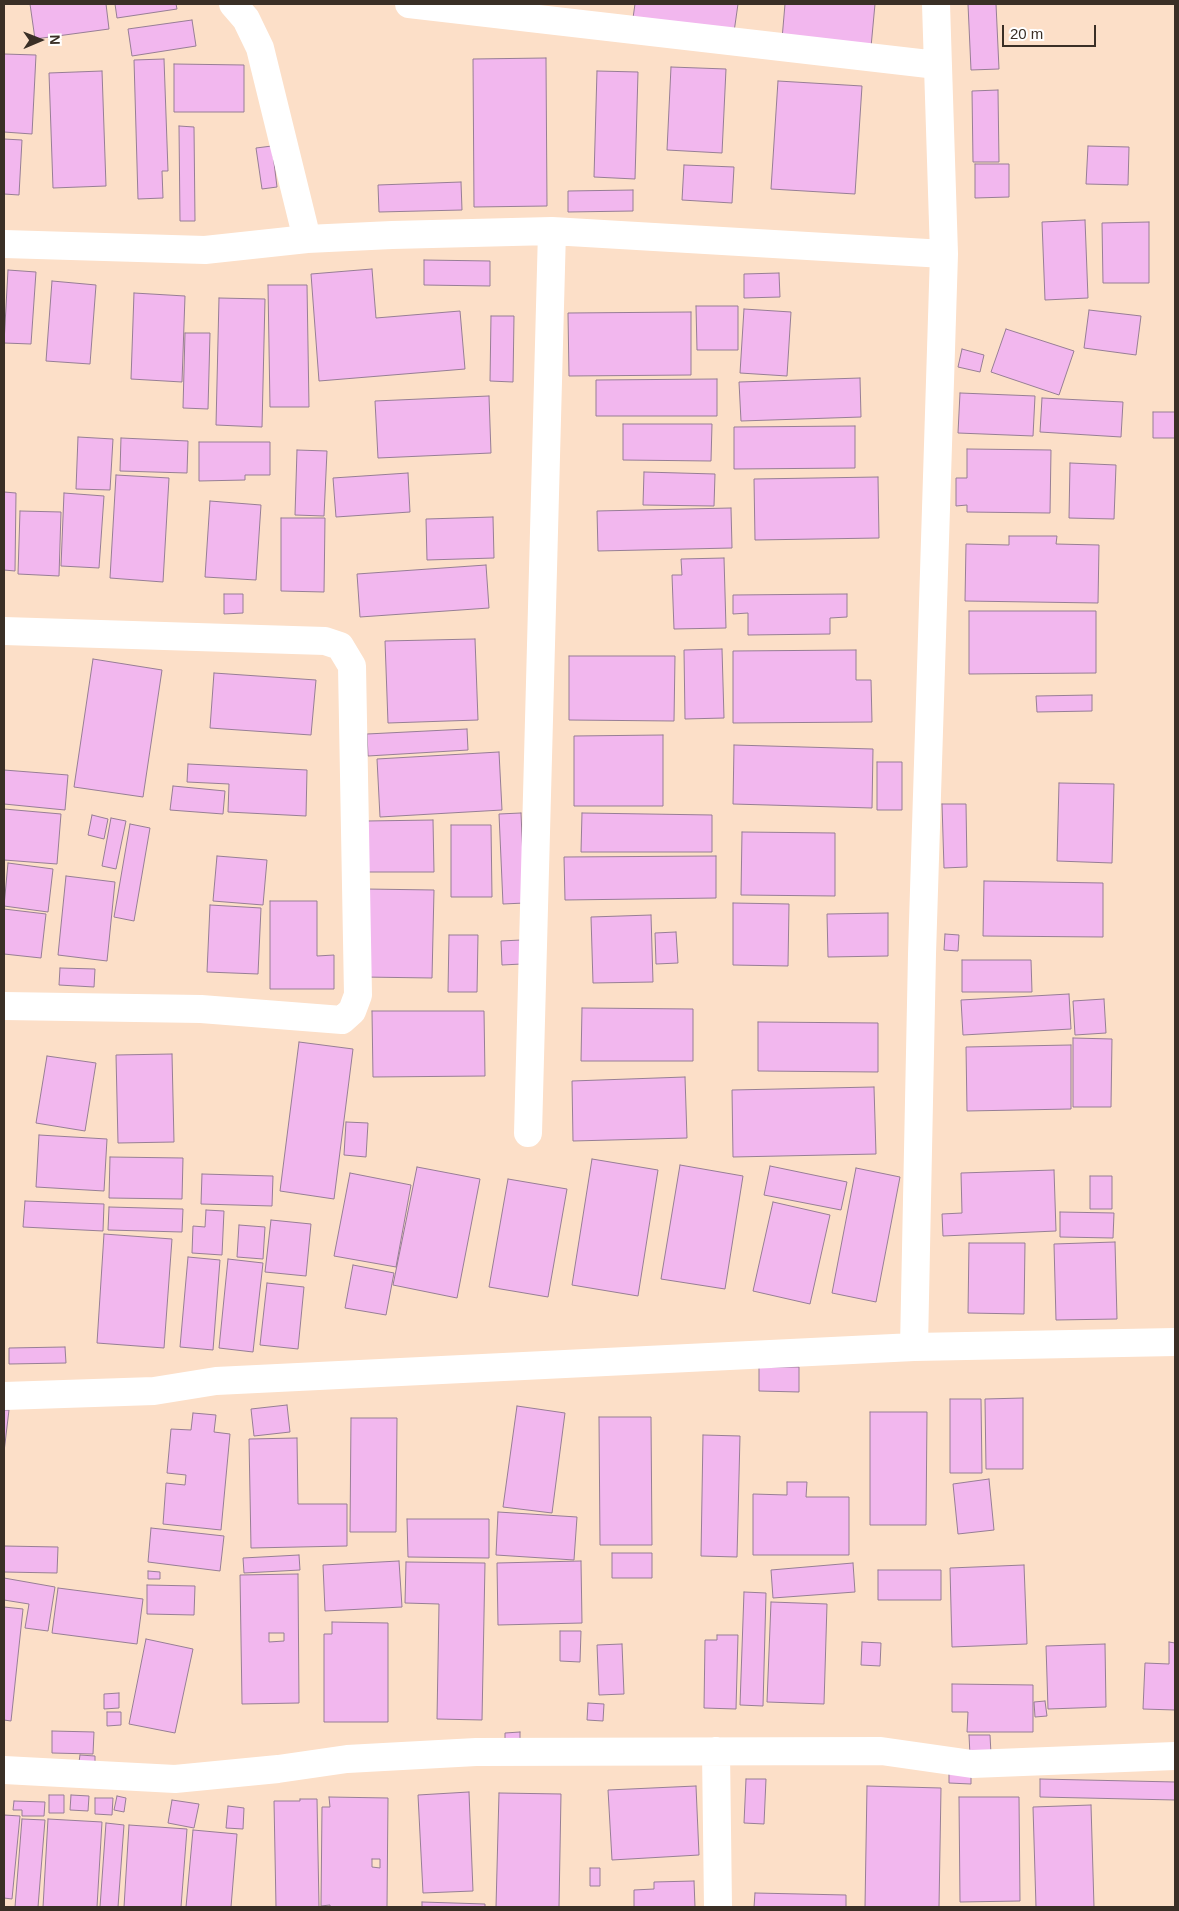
<!DOCTYPE html>
<style>
body{margin:0}
#map{position:relative;width:1179px;height:1911px;overflow:hidden;background:#fcdfc8;font-family:Arial,sans-serif}
canvas{display:block}
.frame{position:absolute;inset:0;border:5px solid #3a2f26;pointer-events:none}
.north{position:absolute;left:15px;top:15px;width:50px;height:50px;-webkit-text-stroke:4px #fff;paint-order:stroke;rotate:89deg;font-size:14px;font-weight:700;line-height:20px;text-align:center;color:#3a2f26}
.north::after{content:'';display:block;margin:auto;width:18px;height:22px;background:#3a2f26;clip-path:polygon(50% 0,100% 100%,50% 72%,0 100%)}
.scale{position:absolute;left:1002px;top:25px;width:94px;height:22px;box-sizing:border-box;border:2px solid #3a2f26;border-top:0;padding-left:6px;font-size:15px;line-height:18px;white-space:nowrap;color:#3a2f26;-webkit-text-stroke:4px #fff;paint-order:stroke}
</style>
<div id="map">
<canvas width="1179" height="1911"></canvas>
<div class="frame"></div>
<div class="north">N</div>
<div class="scale">20 m</div>
</div>
<script>
const c = document.querySelector('canvas').getContext('2d');
c.lineJoin = 'round';
function fill(path, color) {
  c.fillStyle = color;
  c.fill(path, 'evenodd');
}
function poly(rows) {
  const path = new Path2D();
  for (const r of rows) {
    path.moveTo(r[0], r[1]);
    for (let i = 2; i < r.length; i += 2) path.lineTo(r[i], r[i + 1]);
  }
  return path;
}
function stroke(path, color, width, dash) {
  c.strokeStyle = color;
  c.lineWidth = width;
  c.lineCap = dash ? 'butt' : 'round';
  c.setLineDash(dash || []);
  c.stroke(path);
}
const building = poly([
 [30,4,106,4,109,29,35,39,30,4],
 [115,4,176,4,177,9,117,18,115,4],
 [635,4,738,4,734,32,633,18,635,4],
 [785,4,875,4,871,47,782,39,785,4],
 [968,4,996,4,999,69,971,70,968,4],
 [192,20,196,46,132,56,128,29,192,20],
 [4,54,36,55,32,134,4,132,4,54],
 [546,58,547,206,474,207,473,59,546,58],
 [164,59,168,171,162,171,163,198,138,199,134,60,164,59],
 [174,64,244,65,244,112,174,112,174,64],
 [671,67,726,69,722,153,667,150,671,67],
 [102,71,106,186,53,188,49,73,102,71],
 [597,71,638,72,635,179,594,177,597,71],
 [778,81,862,86,855,194,771,189,778,81],
 [998,90,999,162,973,162,972,91,998,90],
 [179,126,194,127,195,221,180,221,179,126],
 [4,139,22,140,19,195,4,194,4,139],
 [272,146,277,187,262,189,256,148,272,146],
 [1088,146,1129,147,1128,185,1086,184,1088,146],
 [975,164,1009,164,1009,197,975,198,975,164],
 [684,165,734,167,732,203,682,200,684,165],
 [461,182,462,210,379,212,378,185,461,182],
 [633,190,633,211,568,212,568,191,633,190],
 [1085,220,1088,298,1045,300,1042,222,1085,220],
 [1149,222,1149,283,1103,283,1102,223,1149,222],
 [424,260,490,261,490,286,424,285,424,260],
 [372,269,376,318,460,311,465,369,319,381,311,274,372,269],
 [8,270,36,272,31,344,4,343,8,270],
 [779,273,780,297,744,298,744,274,779,273],
 [52,281,96,285,90,364,46,361,52,281],
 [268,285,307,285,309,407,270,407,268,285],
 [134,293,185,296,182,382,131,379,134,293],
 [219,298,265,299,262,427,216,425,219,298],
 [696,306,738,306,738,350,697,350,696,306],
 [744,309,791,312,787,376,740,373,744,309],
 [1089,310,1141,316,1136,355,1084,348,1089,310],
 [691,312,691,375,569,376,568,313,691,312],
 [491,316,514,316,513,382,490,381,491,316],
 [1006,329,1074,351,1059,395,991,372,1006,329],
 [185,333,210,333,208,409,183,408,185,333],
 [962,349,984,355,980,372,958,367,962,349],
 [860,378,861,417,741,421,739,382,860,378],
 [717,379,717,416,596,416,596,380,717,379],
 [960,393,1035,396,1033,436,958,433,960,393],
 [489,396,491,453,378,458,375,401,489,396],
 [1042,398,1123,402,1121,437,1040,432,1042,398],
 [1153,412,1175,412,1175,438,1153,438,1153,412],
 [623,424,712,424,711,461,623,460,623,424],
 [855,426,855,468,734,469,734,427,855,426],
 [78,437,113,439,110,490,76,489,78,437],
 [121,438,188,441,187,473,120,471,121,438],
 [199,442,270,442,270,475,245,475,245,480,199,481,199,442],
 [967,449,1051,450,1050,513,967,512,967,505,956,506,956,478,967,478,967,449],
 [297,450,327,451,324,516,295,515,297,450],
 [1070,463,1116,465,1114,519,1069,518,1070,463],
 [644,472,715,474,714,506,643,505,644,472],
 [408,473,410,512,336,517,333,478,408,473],
 [116,475,169,478,163,582,110,578,116,475],
 [878,477,879,538,755,540,754,479,878,477],
 [4,492,16,493,15,571,4,570,4,492],
 [64,493,104,496,99,568,61,566,64,493],
 [210,501,261,505,256,580,205,577,210,501],
 [731,508,732,548,598,551,597,511,731,508],
 [20,511,61,512,59,576,18,574,20,511],
 [493,517,494,558,427,560,426,519,493,517],
 [281,518,325,518,324,592,281,591,281,518],
 [1009,536,1057,536,1056,544,1099,545,1098,603,965,601,966,544,1009,545,1009,536],
 [724,558,726,628,674,629,672,575,682,575,681,559,724,558],
 [486,565,489,608,360,617,357,574,486,565],
 [224,594,243,594,243,613,224,614,224,594],
 [847,594,847,617,830,618,830,634,748,635,748,613,733,614,733,595,847,594],
 [969,611,1096,611,1096,673,969,674,969,611],
 [475,639,478,720,388,723,385,641,475,639],
 [722,649,724,718,685,719,684,650,722,649],
 [856,650,856,680,871,680,872,722,733,723,733,651,856,650],
 [569,656,675,656,674,721,569,720,569,656],
 [93,659,162,670,143,797,74,787,93,659],
 [214,673,316,680,311,735,210,728,214,673],
 [1092,695,1092,711,1037,712,1036,696,1092,695],
 [467,729,468,750,368,756,367,734,467,729],
 [663,735,663,806,574,806,574,736,663,735],
 [734,745,873,749,872,808,733,804,734,745],
 [499,752,502,810,380,817,377,759,499,752],
 [877,762,902,762,902,810,877,810,877,762],
 [188,764,307,770,306,816,228,812,229,784,187,782,188,764],
 [4,770,68,775,65,810,4,804,4,770],
 [1059,783,1114,784,1112,863,1057,861,1059,783],
 [173,786,225,791,223,814,170,810,173,786],
 [942,804,966,804,967,867,944,868,942,804],
 [4,809,61,814,57,864,4,860,4,809],
 [521,813,525,903,503,904,499,814,521,813],
 [582,813,712,815,712,852,581,852,582,813],
 [92,815,108,819,104,839,88,835,92,815],
 [111,818,126,821,116,869,102,866,111,818],
 [433,820,434,872,368,872,367,821,433,820],
 [130,824,150,828,134,921,114,917,130,824],
 [451,825,491,825,492,897,451,897,451,825],
 [742,832,835,833,835,896,741,895,742,832],
 [217,856,267,860,263,905,213,901,217,856],
 [716,856,716,898,565,900,564,857,716,856],
 [8,863,53,869,48,912,4,906,8,863],
 [66,876,115,882,107,961,58,955,66,876],
 [984,881,1103,883,1103,937,983,936,984,881],
 [365,889,434,890,432,978,363,977,365,889],
 [270,901,317,901,317,956,334,955,334,989,270,989,270,901],
 [733,903,789,904,788,966,733,965,733,903],
 [210,905,261,908,258,974,207,972,210,905],
 [4,909,46,914,41,958,4,954,4,909],
 [888,913,888,956,828,957,827,914,888,913],
 [651,915,653,982,593,983,591,917,651,915],
 [676,932,678,963,656,964,655,933,676,932],
 [945,934,959,935,958,951,944,950,945,934],
 [449,935,478,935,477,992,448,992,449,935],
 [521,940,522,964,502,965,501,941,521,940],
 [962,960,1031,960,1032,992,962,992,962,960],
 [60,968,95,969,94,987,59,985,60,968],
 [1069,994,1071,1029,963,1035,961,1000,1069,994],
 [1104,999,1106,1033,1075,1035,1073,1001,1104,999],
 [582,1008,693,1009,693,1061,581,1061,582,1008],
 [372,1011,484,1011,485,1076,373,1077,372,1011],
 [758,1022,878,1023,878,1072,758,1071,758,1022],
 [1073,1038,1112,1039,1111,1107,1073,1107,1073,1038],
 [299,1042,353,1049,334,1199,280,1191,299,1042],
 [1071,1045,1071,1109,967,1111,966,1047,1071,1045],
 [172,1054,174,1142,118,1143,116,1055,172,1054],
 [47,1056,96,1063,85,1131,36,1123,47,1056],
 [685,1077,687,1138,573,1141,572,1081,685,1077],
 [874,1087,876,1154,733,1157,732,1090,874,1087],
 [346,1122,368,1123,366,1157,344,1155,346,1122],
 [39,1135,107,1139,104,1191,36,1187,39,1135],
 [110,1157,183,1158,182,1199,109,1198,110,1157],
 [592,1159,658,1170,638,1296,572,1285,592,1159],
 [680,1165,743,1176,725,1289,661,1279,680,1165],
 [770,1166,847,1182,841,1210,764,1195,770,1166],
 [417,1167,480,1179,457,1298,393,1285,417,1167],
 [856,1168,900,1177,876,1302,832,1293,856,1168],
 [1054,1170,1056,1231,943,1236,942,1214,962,1213,961,1173,1054,1170],
 [350,1173,411,1185,396,1267,334,1256,350,1173],
 [202,1174,273,1176,272,1206,201,1204,202,1174],
 [1090,1176,1112,1176,1112,1209,1090,1209,1090,1176],
 [508,1179,567,1189,548,1297,489,1287,508,1179],
 [25,1201,104,1204,103,1231,23,1227,25,1201],
 [773,1202,830,1215,810,1304,753,1291,773,1202],
 [109,1207,183,1209,182,1232,108,1230,109,1207],
 [206,1210,224,1211,222,1255,192,1253,193,1226,205,1227,206,1210],
 [1060,1212,1114,1213,1113,1238,1060,1237,1060,1212],
 [271,1220,311,1224,306,1276,265,1272,271,1220],
 [239,1225,265,1227,263,1259,237,1257,239,1225],
 [104,1234,172,1239,164,1348,97,1343,104,1234],
 [1115,1242,1117,1319,1056,1320,1054,1244,1115,1242],
 [969,1243,1025,1243,1024,1314,968,1313,969,1243],
 [188,1257,220,1260,213,1350,180,1347,188,1257],
 [228,1259,263,1263,253,1352,219,1348,228,1259],
 [353,1265,394,1273,386,1315,345,1308,353,1265],
 [267,1283,304,1287,298,1349,260,1345,267,1283],
 [65,1347,66,1363,9,1364,9,1348,65,1347],
 [759,1367,799,1367,799,1392,759,1391,759,1367],
 [1023,1398,1023,1469,986,1469,985,1399,1023,1398],
 [950,1399,981,1399,982,1473,950,1473,950,1399],
 [287,1405,290,1432,254,1436,251,1409,287,1405],
 [517,1406,565,1413,552,1513,503,1507,517,1406],
 [4,1410,9,1410,4,1452,4,1410],
 [870,1412,927,1412,926,1525,870,1525,870,1412],
 [193,1413,216,1415,214,1432,230,1434,221,1530,163,1524,166,1483,185,1485,186,1475,167,1473,171,1429,191,1430,193,1413],
 [599,1417,651,1417,652,1545,600,1545,599,1417],
 [351,1418,397,1418,396,1532,350,1532,351,1418],
 [703,1435,740,1436,737,1557,701,1556,703,1435],
 [297,1438,298,1504,347,1504,347,1546,251,1548,249,1439,297,1438],
 [989,1479,994,1530,958,1534,953,1484,989,1479],
 [787,1482,807,1482,806,1497,849,1497,849,1555,753,1555,753,1494,787,1495,787,1482],
 [498,1512,577,1517,574,1560,496,1555,498,1512],
 [407,1519,489,1519,489,1558,408,1557,407,1519],
 [151,1528,224,1536,220,1571,148,1562,151,1528],
 [4,1546,58,1547,57,1573,4,1572,4,1546],
 [612,1553,652,1553,652,1578,612,1578,612,1553],
 [299,1555,300,1570,244,1573,243,1558,299,1555],
 [399,1561,402,1607,325,1611,323,1565,399,1561],
 [581,1561,582,1623,498,1625,497,1563,581,1561],
 [406,1562,485,1563,482,1720,437,1719,439,1604,405,1603,406,1562],
 [853,1563,855,1592,773,1598,771,1570,853,1563],
 [1024,1565,1027,1644,952,1647,950,1568,1024,1565],
 [878,1570,941,1570,941,1600,878,1600,878,1570],
 [148,1571,160,1572,160,1579,148,1579,148,1571],
 [298,1574,299,1703,242,1704,240,1575,298,1574],
 [269,1633,284,1633,284,1641,269,1642,269,1633],
 [4,1578,55,1587,48,1631,25,1628,29,1604,4,1600,4,1578],
 [147,1585,195,1586,194,1615,147,1614,147,1585],
 [58,1588,143,1599,137,1644,52,1633,58,1588],
 [744,1592,766,1593,763,1706,740,1705,744,1592],
 [771,1602,827,1604,824,1704,767,1702,771,1602],
 [4,1607,23,1609,11,1721,4,1720,4,1607],
 [332,1622,388,1623,388,1722,324,1722,324,1634,332,1634,332,1622],
 [560,1631,581,1631,580,1662,560,1661,560,1631],
 [717,1635,738,1635,736,1709,704,1708,705,1640,717,1640,717,1635],
 [146,1639,193,1649,175,1733,129,1724,146,1639],
 [862,1642,881,1643,880,1666,861,1665,862,1642],
 [1169,1642,1175,1643,1175,1710,1143,1709,1145,1663,1169,1664,1169,1642],
 [622,1644,624,1694,599,1695,597,1645,622,1644],
 [1105,1644,1106,1707,1048,1709,1046,1646,1105,1644],
 [952,1684,1033,1685,1033,1732,967,1732,968,1712,952,1712,952,1684],
 [119,1693,119,1708,104,1709,104,1694,119,1693],
 [1045,1701,1047,1716,1035,1717,1034,1702,1045,1701],
 [588,1703,604,1704,603,1721,587,1720,588,1703],
 [107,1712,121,1712,121,1725,107,1726,107,1712],
 [52,1731,94,1732,93,1754,52,1753,52,1731],
 [520,1732,520,1745,505,1746,505,1733,520,1732],
 [969,1735,990,1735,991,1754,970,1755,969,1735],
 [80,1755,95,1756,95,1763,79,1762,80,1755],
 [949,1774,971,1774,971,1784,949,1783,949,1774],
 [746,1779,766,1779,764,1824,744,1823,746,1779],
 [1040,1779,1175,1782,1175,1800,1040,1797,1040,1779],
 [696,1786,699,1855,612,1860,608,1790,696,1786],
 [867,1786,941,1788,939,1907,865,1907,867,1786],
 [469,1792,473,1891,423,1893,418,1795,469,1792],
 [499,1793,561,1794,559,1907,496,1907,499,1793],
 [49,1795,64,1795,64,1813,49,1813,49,1795],
 [71,1795,89,1796,88,1811,70,1810,71,1795],
 [117,1796,126,1798,124,1812,114,1810,117,1796],
 [329,1797,388,1798,387,1907,330,1907,330,1905,321,1906,322,1807,330,1807,329,1797],
 [372,1859,380,1859,380,1868,372,1867,372,1859],
 [959,1797,1019,1797,1020,1901,960,1902,959,1797],
 [95,1798,113,1798,112,1815,95,1814,95,1798],
 [300,1799,317,1799,319,1907,276,1907,274,1801,300,1801,300,1799],
 [172,1800,199,1804,194,1828,168,1823,172,1800],
 [14,1801,45,1802,44,1816,22,1816,22,1810,13,1810,14,1801],
 [1091,1805,1094,1907,1036,1907,1033,1807,1091,1805],
 [228,1806,244,1808,243,1829,226,1828,228,1806],
 [4,1815,20,1816,12,1899,4,1898,4,1815],
 [22,1819,45,1820,38,1907,15,1907,22,1819],
 [48,1819,102,1822,97,1907,43,1907,48,1819],
 [106,1823,124,1825,118,1907,100,1907,106,1823],
 [129,1825,187,1829,181,1907,124,1907,129,1825],
 [193,1830,237,1834,231,1907,186,1907,193,1830],
 [590,1868,600,1868,600,1886,590,1886,590,1868],
 [694,1881,695,1907,634,1907,634,1890,654,1889,654,1882,694,1881],
 [755,1893,846,1895,846,1907,754,1907,755,1893],
 [422,1902,485,1904,485,1907,422,1907,422,1902]
]);
fill(building, '#f2b7ee');
stroke(building, '#977e95', 1);
stroke(poly([
 [233,4,246,19,260,48,307,239],
 [409,4,937,65],
 [4,244,205,250,307,239,392,235,552,231,944,254],
 [4,631,325,641,340,646,352,666,358,995,352,1011,342,1020,201,1009,4,1006],
 [528,1133,552,231],
 [914,1347,922,954,944,254,936,4],
 [4,1396,154,1391,216,1381,914,1347,1175,1342],
 [716,1751,718,1907],
 [4,1770,175,1779,278,1769,347,1759,476,1752,881,1751,972,1764,1175,1756]
]), '#fff', 28);
</script>
